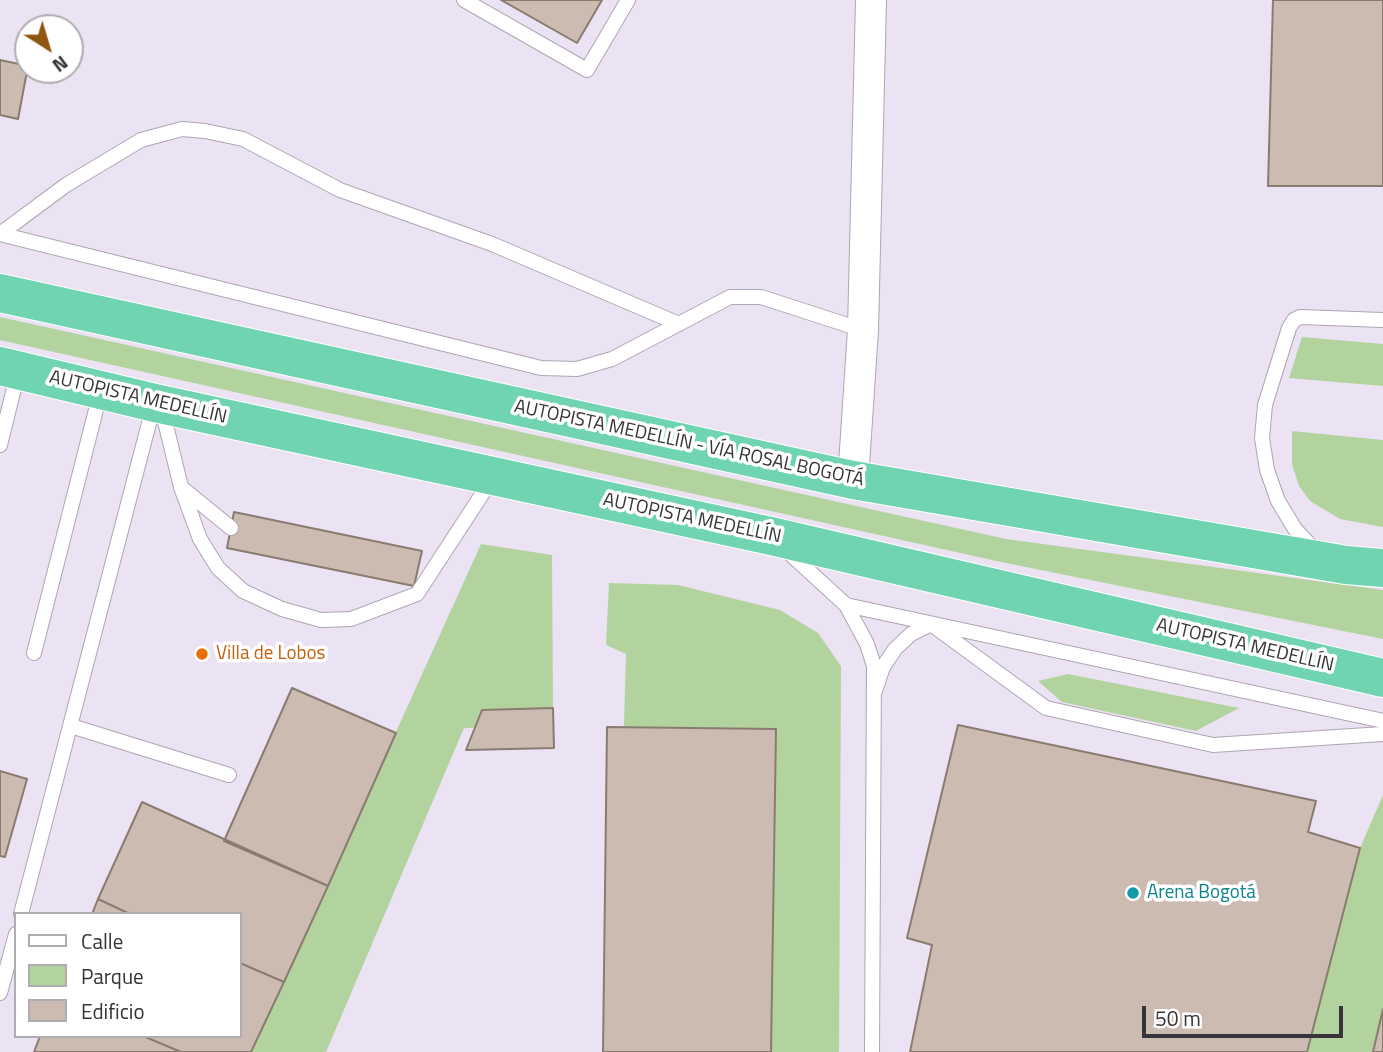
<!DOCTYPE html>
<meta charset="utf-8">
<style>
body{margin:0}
#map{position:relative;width:1383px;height:1052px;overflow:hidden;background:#ebe2f3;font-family:"Titillium Web",sans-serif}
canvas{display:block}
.legend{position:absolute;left:14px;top:912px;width:228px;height:126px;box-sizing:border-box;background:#fff;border:2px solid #afadb0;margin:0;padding:9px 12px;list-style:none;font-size:21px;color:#363339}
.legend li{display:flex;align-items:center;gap:14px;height:35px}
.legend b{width:35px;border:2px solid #afadb0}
.north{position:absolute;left:14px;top:14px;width:70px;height:70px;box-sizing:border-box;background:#fff;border:2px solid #afadb0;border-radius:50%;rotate:143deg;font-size:19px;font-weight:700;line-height:28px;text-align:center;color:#363339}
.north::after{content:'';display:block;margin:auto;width:24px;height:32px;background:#8f560f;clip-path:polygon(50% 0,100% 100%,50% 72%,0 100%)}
.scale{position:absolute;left:1142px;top:1006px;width:201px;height:32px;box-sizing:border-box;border:4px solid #363339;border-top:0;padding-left:9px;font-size:21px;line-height:24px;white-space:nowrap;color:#363339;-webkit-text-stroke:5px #fff;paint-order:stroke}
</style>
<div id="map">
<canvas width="1383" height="1052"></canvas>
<ul class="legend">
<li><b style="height:9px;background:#fff"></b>Calle</li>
<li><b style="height:19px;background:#b3d39e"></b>Parque</li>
<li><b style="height:19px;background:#ccbbb0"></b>Edificio</li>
</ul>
<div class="north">N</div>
<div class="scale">50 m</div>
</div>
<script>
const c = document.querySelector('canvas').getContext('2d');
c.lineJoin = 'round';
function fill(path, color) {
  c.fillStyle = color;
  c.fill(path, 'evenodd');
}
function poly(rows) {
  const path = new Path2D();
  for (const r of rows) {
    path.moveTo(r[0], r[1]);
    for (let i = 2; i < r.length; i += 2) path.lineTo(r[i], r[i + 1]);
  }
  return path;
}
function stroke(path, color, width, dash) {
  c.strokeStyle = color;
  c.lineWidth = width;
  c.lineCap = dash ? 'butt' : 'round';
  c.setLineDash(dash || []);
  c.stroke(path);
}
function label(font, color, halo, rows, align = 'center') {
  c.font = font + ' "Titillium Web",sans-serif';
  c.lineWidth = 7;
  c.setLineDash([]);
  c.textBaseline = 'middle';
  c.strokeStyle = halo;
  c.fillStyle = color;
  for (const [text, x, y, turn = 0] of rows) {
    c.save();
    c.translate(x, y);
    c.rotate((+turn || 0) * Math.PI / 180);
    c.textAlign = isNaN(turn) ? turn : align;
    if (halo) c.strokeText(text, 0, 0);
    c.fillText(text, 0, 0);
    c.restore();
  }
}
fill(poly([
 [0,317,1006,539,1383,590,1383,639,1001,562,0,340],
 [1302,337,1383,344,1383,386,1289,378],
 [1292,431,1383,440,1383,527,1340,519,1310,501,1299,486,1292,464],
 [481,544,552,555,553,708,482,710,474,728,464,728,326,1052,251,1052],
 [609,583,678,585,780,610,818,633,841,666,839,1052,771,1052,624,727,626,654,606,645],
 [1068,674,1239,708,1196,731,1062,702,1038,681],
 [1383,795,1383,1009,1373,1052,1307,1052,1360,848]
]), '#b3d39e');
const building = poly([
 [501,0,602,0,577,43,501,0],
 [1273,0,1383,0,1383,186,1268,186,1273,0],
 [0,60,28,66,18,119,0,115,0,60],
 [234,512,422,551,414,586,227,548,234,512],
 [292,688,396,733,328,886,224,841,292,688],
 [553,708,554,748,466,750,482,710,553,708],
 [958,725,1316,801,1308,832,1360,848,1307,1052,910,1052,932,945,907,938,958,725],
 [607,727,776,729,771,1052,603,1052,607,727],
 [0,771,27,779,5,857,0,856,0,771],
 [142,802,328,886,284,982,240,963,240,914,130,914,98,899,142,802],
 [98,899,130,914,92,914,98,899],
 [240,963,284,982,251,1052,181,1052,143,1036,240,1036,240,963],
 [1383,1009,1383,1052,1373,1052,1383,1009],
 [40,1036,143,1036,181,1052,34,1052,40,1036]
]);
fill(building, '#ccbbb0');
stroke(building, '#8a7b71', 2);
const lane = poly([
 [464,0,587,70,628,0],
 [0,234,541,368,577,369,612,359,730,297,761,297,863,330],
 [0,234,66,185,141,140,182,129,205,131,243,139,340,190,492,244,679,324],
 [162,409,181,487,200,539,218,568,243,591,282,609,321,620,351,619,417,594,492,479],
 [0,445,18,372],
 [182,488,231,528],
 [787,551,846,605,1383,721],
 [1316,551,1295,529,1278,501,1267,470,1262,438,1265,405,1289,328,1294,320,1300,317,1383,320],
 [846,605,867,644,874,666,872,1052],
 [34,653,101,390],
 [875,691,883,667,895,649,911,634,931,624,1046,708,1213,745,1383,734],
 [71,726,229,775],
 [21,914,154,404],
 [0,993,16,934]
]);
const street = poly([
 [853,480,863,330,871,0]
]);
const highway = poly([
 [0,293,853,480,1346,565,1383,568],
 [0,366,155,403,771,536,1383,678]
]);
stroke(lane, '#aea5b4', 16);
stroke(street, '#aea5b4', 32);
stroke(highway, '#fff', 40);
stroke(lane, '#fff', 14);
stroke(street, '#fff', 30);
stroke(highway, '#70d4b1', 38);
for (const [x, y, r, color] of [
 [202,654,7,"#e8710a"],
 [1133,893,7,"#0f9aa8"]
]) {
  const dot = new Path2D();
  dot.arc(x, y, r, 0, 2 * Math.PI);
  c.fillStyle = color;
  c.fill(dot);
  stroke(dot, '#fff', 2.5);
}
label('19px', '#363339', '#fff', [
 ["AUTOPISTA MEDELLÍN",138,398,13],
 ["AUTOPISTA MEDELLÍN - VÍA ROSAL BOGOTÁ",689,444,12],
 ["AUTOPISTA MEDELLÍN",692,519,12],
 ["AUTOPISTA MEDELLÍN",1245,646,13]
]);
label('19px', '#c56008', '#fff', [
 ["Villa de Lobos",216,654]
], 'left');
label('19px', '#0d838f', '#fff', [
 ["Arena Bogotá",1147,893]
], 'left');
</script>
